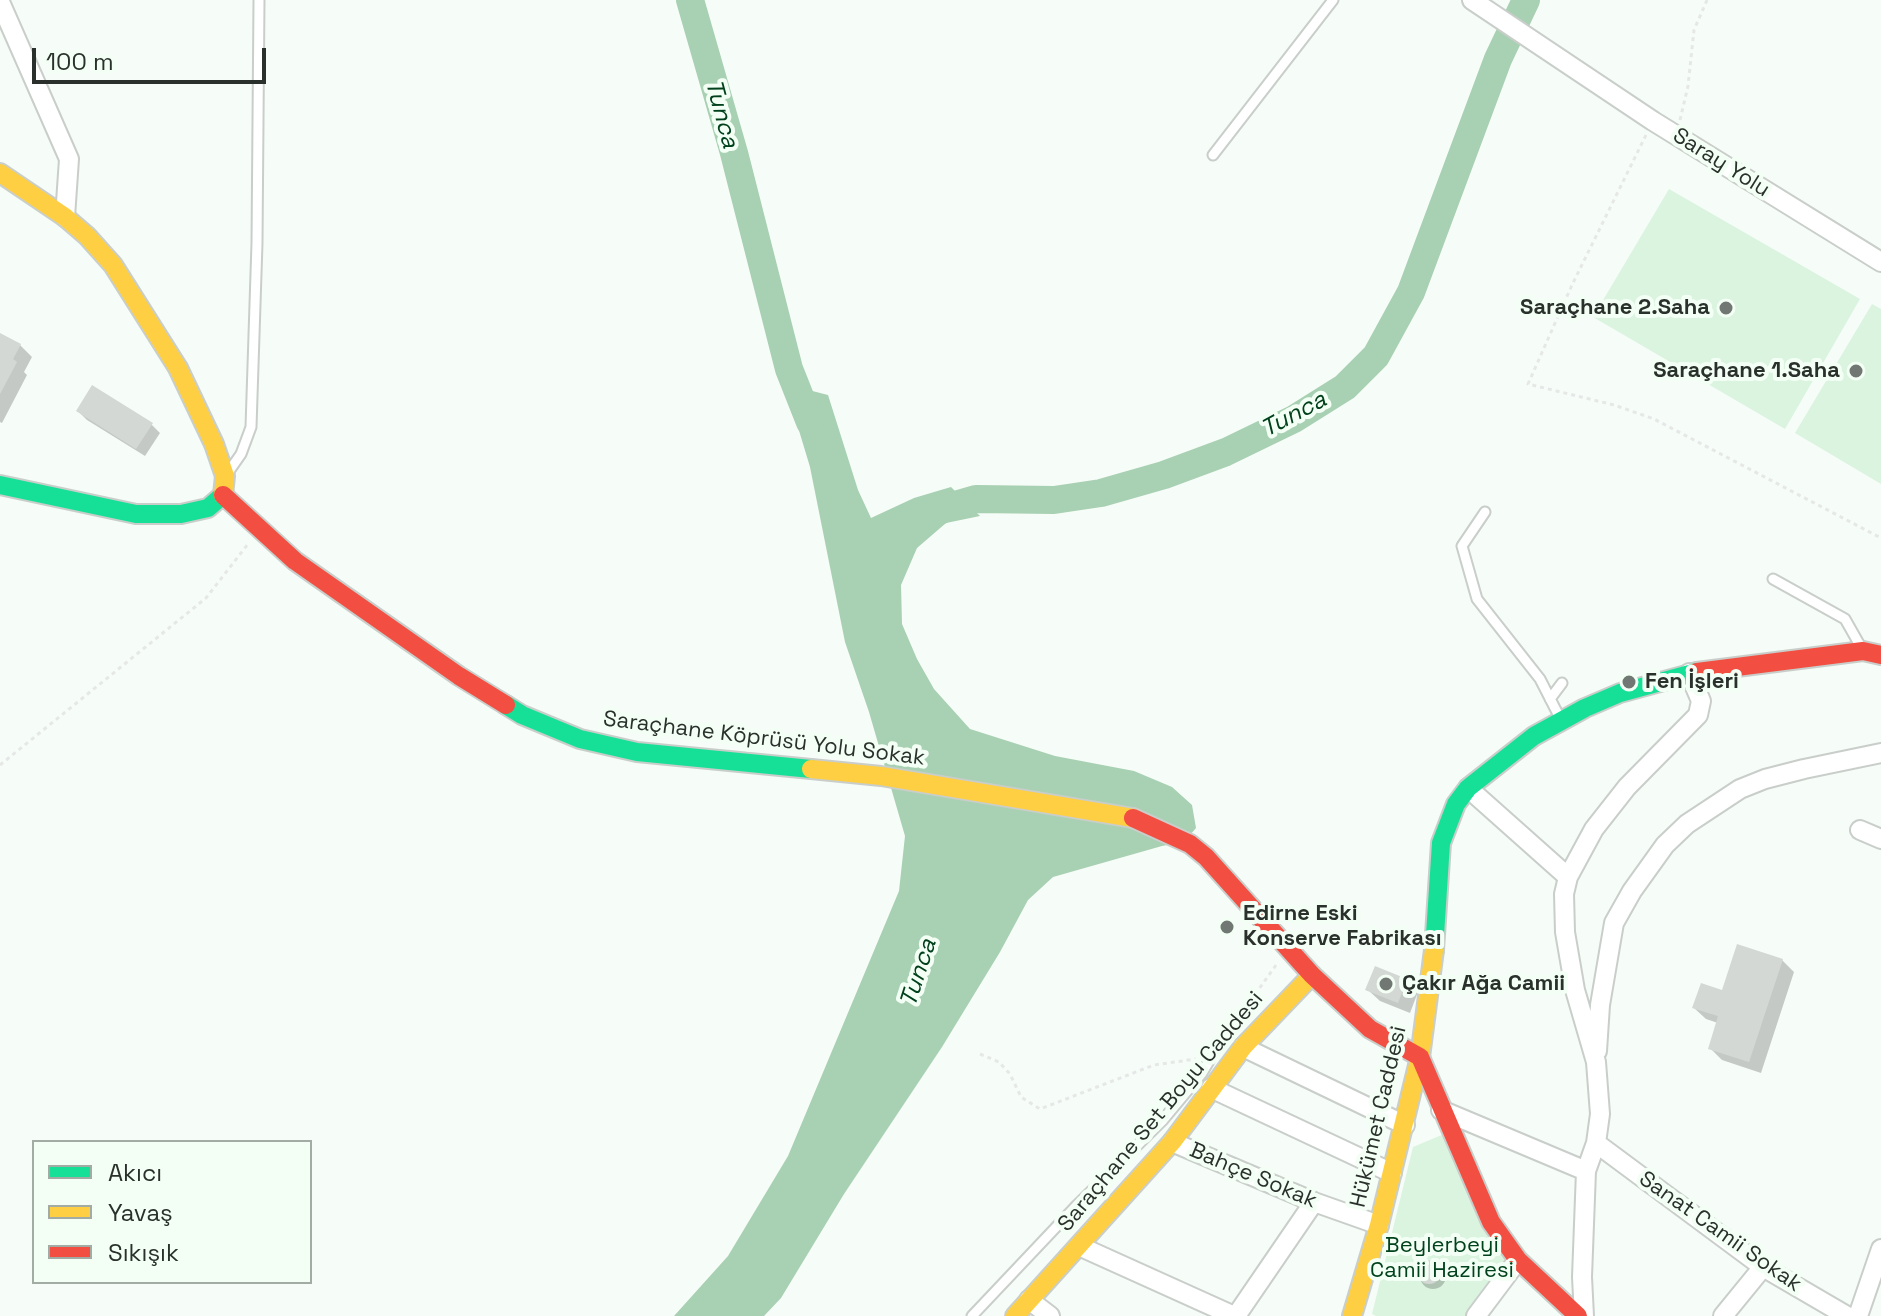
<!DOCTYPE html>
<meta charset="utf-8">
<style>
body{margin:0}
#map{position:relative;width:1881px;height:1316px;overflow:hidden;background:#f6fcf7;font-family:"Space Grotesk",sans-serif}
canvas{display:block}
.legend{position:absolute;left:32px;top:1140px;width:280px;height:144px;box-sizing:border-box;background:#f3fff5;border:2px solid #a3aca4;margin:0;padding:10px 14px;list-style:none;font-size:24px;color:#2a302b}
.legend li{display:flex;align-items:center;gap:16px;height:40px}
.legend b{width:40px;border:2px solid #a3aca4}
.scale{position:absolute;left:32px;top:48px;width:234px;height:36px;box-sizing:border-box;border:4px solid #2a302b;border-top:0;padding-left:10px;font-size:24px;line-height:28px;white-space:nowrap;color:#2a302b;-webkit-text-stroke:6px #f3fff5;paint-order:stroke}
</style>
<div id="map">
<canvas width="1881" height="1316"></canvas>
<ul class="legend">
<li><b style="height:10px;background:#16e098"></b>Akıcı</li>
<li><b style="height:10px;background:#ffcf43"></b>Yavaş</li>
<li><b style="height:10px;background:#f24e42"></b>Sıkışık</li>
</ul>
<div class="scale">100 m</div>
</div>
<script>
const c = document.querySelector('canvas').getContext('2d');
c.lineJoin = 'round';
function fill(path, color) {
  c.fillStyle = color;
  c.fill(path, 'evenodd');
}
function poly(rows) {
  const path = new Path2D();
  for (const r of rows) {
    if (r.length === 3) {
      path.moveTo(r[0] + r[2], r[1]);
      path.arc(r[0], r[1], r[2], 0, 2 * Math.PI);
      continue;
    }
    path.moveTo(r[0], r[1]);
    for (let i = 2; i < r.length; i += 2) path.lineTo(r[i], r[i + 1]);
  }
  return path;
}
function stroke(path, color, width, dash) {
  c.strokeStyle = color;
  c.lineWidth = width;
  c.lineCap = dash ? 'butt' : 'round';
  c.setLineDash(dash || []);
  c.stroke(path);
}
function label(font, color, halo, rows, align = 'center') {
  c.font = font + ' "Space Grotesk",sans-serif';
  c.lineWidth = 8;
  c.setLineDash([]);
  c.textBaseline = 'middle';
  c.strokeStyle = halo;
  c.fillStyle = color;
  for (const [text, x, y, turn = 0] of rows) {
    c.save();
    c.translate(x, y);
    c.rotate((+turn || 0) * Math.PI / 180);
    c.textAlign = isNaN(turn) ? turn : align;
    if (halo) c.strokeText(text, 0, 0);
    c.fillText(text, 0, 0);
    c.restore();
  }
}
fill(poly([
 [1669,189,1860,299,1785,429,1593,317],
 [1872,304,1881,309,1881,484,1795,433],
 [1444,1134,1507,1261,1467,1316,1376,1316,1372,1314,1413,1147]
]), '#dbf4e0');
fill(poly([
 [785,384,828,395,858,490,871,518,914,498,951,487,980,516,946,523,917,548,901,585,902,624,917,659,934,689,970,729,1055,756,1134,771,1172,787,1192,805,1196,828,1184,842,1162,846,1053,877,1028,900,1000,952,942,1047,844,1194,781,1298,764,1316,674,1316,728,1256,788,1156,899,891,905,836,869,712,845,642,810,467]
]), '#a8d0b2');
fill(poly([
 [0,335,20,345,32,357,24,372,27,375,2,423,0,422],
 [78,411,151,424,160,433,145,456,87,420],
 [1782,960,1794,972,1761,1073,1722,1060,1710,1048,1718,1023,1706,1019,1694,1008],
 [1406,980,1418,992,1410,1013,1380,1001,1368,990],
 [1433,1276,13]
]), '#0003');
stroke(poly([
 [690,0,734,153,789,369,810,422],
 [932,515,945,508,976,499,1054,500,1101,493,1164,475,1226,452,1294,419,1345,387,1376,356,1411,292,1498,59,1526,0]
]), '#a8d0b2', 28);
fill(poly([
 [0,333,21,344,13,359,17,362,0,394],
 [92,385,153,423,136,449,76,411],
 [1737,944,1783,959,1749,1062,1708,1049,1718,1016,1692,1008,1701,983,1722,990],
 [1375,966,1407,979,1398,1003,1365,990],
 [1429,1272,12]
]), '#d3d8d4');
const lane = poly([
 [1213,155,1333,0],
 [227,474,241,454,251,427,257,243,259,0],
 [1485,512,1462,546,1477,599,1540,679,1561,720],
 [1773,579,1845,619,1862,649],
 [1550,699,1562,683],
 [972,1316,1077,1205,1162,1121,1202,1073,1212,1056]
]);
const street = poly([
 [1472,0,1653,121,1881,262],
 [0,2,69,159,65,217],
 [1468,788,1568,877],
 [1860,830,1881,839],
 [1243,1047,1405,1125],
 [1597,1051,1600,1005,1614,923,1632,891,1665,845,1687,824,1740,789,1765,779,1804,769,1881,753],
 [1211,1088,1392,1173],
 [1441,1110,1586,1171],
 [1172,1142,1314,1202,1379,1225],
 [1596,1143,1763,1267,1847,1316],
 [1079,1246,1234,1316],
 [1029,1300,1050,1316],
 [1236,1316,1314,1202],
 [1476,1316,1518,1260],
 [1584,1316,1582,1277,1586,1171,1596,1143,1600,1114,1596,1062,1575,990,1565,932,1564,894,1568,877,1594,829,1627,787,1698,715,1701,701,1689,673],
 [1723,1316,1763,1267],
 [1858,1316,1881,1249]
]);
const fast = poly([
 [0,485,136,514,181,514,208,508,223,495],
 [506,705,522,715,580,739,637,752,811,769],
 [1434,950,1441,843,1456,804,1468,788,1534,736,1585,708,1620,693,1697,672]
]);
const slow = poly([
 [0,173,65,217,87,236,113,265,178,368,214,444,225,476,223,495],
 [811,769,881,776,1133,818],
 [1015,1316,1172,1142,1243,1047,1312,975],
 [1352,1316,1379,1225,1420,1057,1434,950]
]);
const jam = poly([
 [223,495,295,561,459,676,506,705],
 [1697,672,1863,651,1881,655],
 [1133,818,1190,844,1206,857,1312,975,1370,1029,1420,1057],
 [1420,1057,1491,1222,1518,1260,1578,1316]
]);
stroke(lane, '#c9ceca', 13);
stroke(street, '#c9ceca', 22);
stroke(fast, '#c9ceca', 22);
stroke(slow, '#c9ceca', 22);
stroke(jam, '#c9ceca', 22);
stroke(poly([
 [1680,120,1688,86,1694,30,1707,0],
 [1646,135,1572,285,1528,384,1614,405,1654,419,1881,538],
 [0,765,206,598,248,544],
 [1232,1027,1276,965],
 [980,1054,999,1062,1010,1074,1021,1097,1040,1109,1154,1065,1196,1059]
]), '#e6e8e7', 3, [4, 4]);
stroke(lane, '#fefffe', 9);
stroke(street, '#fefffe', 18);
stroke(fast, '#16e098', 18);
stroke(slow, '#ffcf43', 18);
stroke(jam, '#f24e42', 18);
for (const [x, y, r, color] of [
 [1726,308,8,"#717772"],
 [1856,371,8,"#717772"],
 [1629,682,8,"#717772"],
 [1227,927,8,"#717772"],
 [1386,984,8,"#717772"]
]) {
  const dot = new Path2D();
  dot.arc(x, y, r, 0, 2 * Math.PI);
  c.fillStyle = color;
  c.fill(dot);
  stroke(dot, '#f3fff5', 3);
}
label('22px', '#2a302b', '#f3fff5', [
 ["Saray Yolu",1721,163,32],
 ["Saraçhane Köprüsü Yolu Sokak",764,739,7],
 ["Saraçhane Set Boyu Caddesi",1161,1112,-50],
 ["Hükümet Caddesi",1379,1117,-77],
 ["Bahçe Sokak",1253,1176,23],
 ["Sanat Camii Sokak",1720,1232,35]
]);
label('bold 22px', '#2a302b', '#f3fff5', [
 ["Saraçhane 2.Saha",1710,308,"right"],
 ["Saraçhane 1.Saha",1840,371,"right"],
 ["Fen İşleri",1645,682],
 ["Edirne Eski",1243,914],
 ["Konserve Fabrikası",1243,939],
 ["Çakır Ağa Camii",1402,984]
], 'left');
label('22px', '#00421c', '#f3fff5', [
 ["Beylerbeyi",1442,1246],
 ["Camii Haziresi",1442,1271]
]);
label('italic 24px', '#00411b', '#f3fff5', [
 ["Tunca",721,114,75],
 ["Tunca",1294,415,-28],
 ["Tunca",919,973,-72]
]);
</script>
